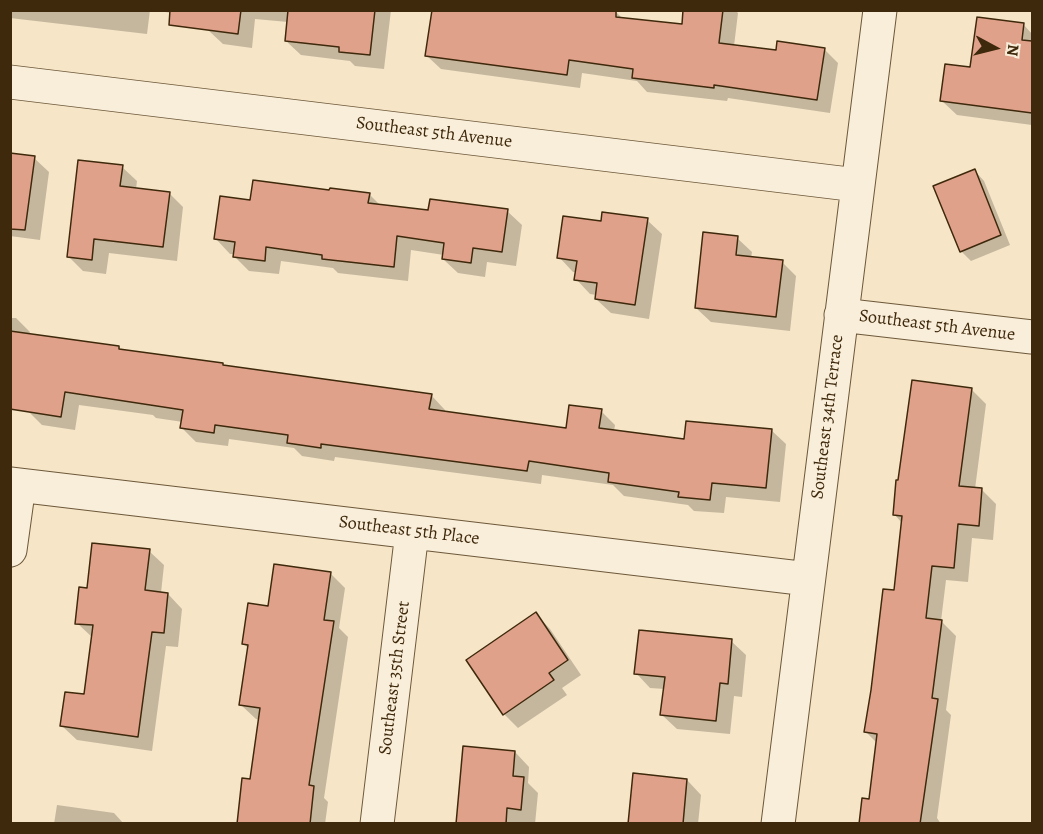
<!DOCTYPE html>
<style>
body{margin:0}
#map{position:relative;width:1043px;height:834px;overflow:hidden;background:#f6e5c6;font-family:Alegreya,serif}
canvas{display:block}
.frame{position:absolute;inset:0;border:12px solid #3f290c;pointer-events:none}
.north{position:absolute;left:965px;top:18px;width:60px;height:60px;-webkit-text-stroke:4px #f9eeda;paint-order:stroke;rotate:97deg;font-size:16px;font-weight:700;line-height:24px;text-align:center;color:#3f290c}
.north::after{content:'';display:block;margin:auto;width:21px;height:27px;background:#3f290c;clip-path:polygon(50% 0,100% 100%,50% 72%,0 100%)}
</style>
<div id="map">
<canvas width="1043" height="834"></canvas>
<div class="frame"></div>
<div class="north">N</div>
</div>
<script>
const c = document.querySelector('canvas').getContext('2d');
c.lineJoin = 'round';
function fill(path, color) {
  c.fillStyle = color;
  c.fill(path, 'evenodd');
}
function poly(rows) {
  const path = new Path2D();
  for (const r of rows) {
    path.moveTo(r[0], r[1]);
    for (let i = 2; i < r.length; i += 2) path.lineTo(r[i], r[i + 1]);
  }
  return path;
}
function stroke(path, color, width, dash) {
  c.strokeStyle = color;
  c.lineWidth = width;
  c.lineCap = dash ? 'butt' : 'round';
  c.setLineDash(dash || []);
  c.stroke(path);
}
function label(font, color, halo, rows, align = 'center') {
  c.font = font + ' Alegreya,serif';
  c.lineWidth = 4.5;
  c.setLineDash([]);
  c.textBaseline = 'middle';
  c.strokeStyle = halo;
  c.fillStyle = color;
  for (const [text, x, y, turn = 0] of rows) {
    c.save();
    c.translate(x, y);
    c.rotate((+turn || 0) * Math.PI / 180);
    c.textAlign = isNaN(turn) ? turn : align;
    if (halo) c.strokeText(text, 0, 0);
    c.fillText(text, 0, 0);
    c.restore();
  }
}
fill(poly([
 [10,10,150,10,147,34,10,18],
 [150,10,391,10,384,69,355,66,350,61,301,55,286,41,288,22,255,19,252,48,223,44,208,30,210,18],
 [684,10,735,10,738,13,734,46,777,52,824,49,838,63,830,113,728,98,727,101,647,92,637,81,582,73,580,88,441,69,427,56,616,12,623,19,683,26],
 [1023,24,1032,34,1032,125,957,115,942,101,972,69],
 [10,154,34,158,49,172,40,240,10,236],
 [122,167,137,181,136,189,169,193,183,207,177,261,109,253,106,274,83,271,69,257],
 [975,171,984,181,1010,245,971,261,961,251],
 [331,192,369,194,381,206,429,211,507,211,522,225,516,266,487,262,485,277,458,273,443,259,444,255,411,250,408,281,338,273,333,268,281,261,279,274,249,271,234,256,235,254,230,254,216,239,252,202],
 [647,220,662,234,649,319,611,313,596,299,597,295,590,294,576,279,577,272,573,272,559,257,602,223],
 [737,238,752,252,751,258,782,262,796,276,790,331,711,322,696,308],
 [10,318,16,318,30,332,29,335,119,347,122,351,223,365,225,367,431,395,445,410,445,413,567,430,601,411,615,425,614,431,685,441,771,430,786,444,780,502,726,497,724,513,694,511,688,505,624,496,613,485,542,475,541,484,335,457,334,461,302,456,294,448,229,439,228,446,196,442,182,428,183,422,156,418,153,415,79,405,75,430,42,425,28,411,10,400],
 [972,390,986,404,975,489,981,489,996,504,993,540,972,538,968,582,946,580,941,621,956,636,946,710,951,715,937,818,941,824,860,824,870,800,878,744,865,731,895,592,902,523,894,514],
 [149,551,164,565,161,593,168,594,182,609,178,647,166,646,152,751,77,740,62,726,85,696,93,638,77,623,89,589],
 [331,574,345,588,339,628,348,637,324,798,328,802,325,824,238,824,251,781,260,720,256,719,241,705,249,649,243,643,269,608],
 [536,614,550,629,581,675,562,688,567,695,518,728,504,714],
 [731,641,746,655,742,697,734,696,730,734,677,729,662,715,665,689,650,688,636,673],
 [515,752,529,767,528,783,538,793,535,824,457,824],
 [687,780,701,795,698,824,629,824],
 [57,805,114,813,124,824,54,824]
]), '#0003');
const building = poly([
 [170,10,241,10,238,34,169,25,170,10],
 [288,10,375,10,370,55,339,52,339,47,285,41,288,10],
 [432,10,616,10,616,17,682,24,683,10,723,10,719,43,776,50,777,41,825,48,817,100,714,85,714,88,632,78,633,69,569,60,567,75,425,56,432,10],
 [977,17,1024,23,1022,40,1032,41,1032,113,940,101,945,64,970,67,977,17],
 [10,153,35,156,25,230,10,229,10,153],
 [78,160,123,165,120,186,170,192,163,247,94,239,92,260,67,257,78,160],
 [975,169,1001,235,960,252,933,186,975,169],
 [253,180,329,190,330,188,370,193,368,203,428,210,430,199,508,209,502,252,473,248,471,263,442,259,444,243,397,236,394,267,322,259,322,255,266,247,265,261,233,257,235,242,214,239,220,196,250,200,253,180],
 [602,212,648,218,635,305,595,299,597,283,574,280,577,261,557,258,563,216,601,221,602,212],
 [703,232,738,236,736,255,783,260,776,317,695,308,703,232],
 [10,331,119,346,119,349,223,363,223,365,432,394,429,409,566,428,569,405,602,409,599,428,684,439,686,421,772,429,766,488,712,483,710,500,678,497,679,492,608,482,609,473,529,461,527,471,321,444,321,448,287,443,288,435,215,425,214,433,180,428,183,410,65,392,61,417,10,409,10,331],
 [912,380,972,388,959,486,982,488,979,526,958,524,954,568,932,566,926,618,942,620,932,698,938,699,920,824,859,824,862,798,869,799,877,734,864,732,871,690,883,589,894,590,902,516,893,515,896,480,898,480,912,380],
 [92,543,150,549,145,590,168,593,164,633,152,632,138,737,60,726,65,692,84,694,93,625,75,624,79,587,87,588,92,543],
 [274,564,331,572,324,620,334,621,309,785,314,786,310,824,237,824,242,778,250,779,260,708,239,705,248,645,242,644,248,603,268,606,274,564],
 [536,612,568,660,549,673,554,680,503,715,466,660,536,612],
 [639,630,732,639,728,684,720,683,716,721,660,715,665,677,634,674,639,630],
 [463,746,515,751,513,776,524,777,521,810,507,808,506,824,456,824,463,746],
 [633,773,687,779,683,824,628,824,633,773]
]);
fill(building, '#e0a18a');
stroke(building, '#3f290c', 1.5);
const minor = poly([
 [10,82,857,185],
 [841,315,1032,337],
 [10,484,808,579],
 [10,550,19,485],
 [377,824,412,532],
 [778,824,880,10]
]);
stroke(minor, '#6d583a', 35);
stroke(minor, '#f9eeda', 33);
label('18px', '#3f290c', '#f9eeda', [
 ["Southeast 5th Avenue",434,133,7],
 ["Southeast 5th Avenue",937,326,7],
 ["Southeast 34th Terrace",828,417,-83],
 ["Southeast 5th Place",409,531,7],
 ["Southeast 35th Street",395,678,-83]
]);
</script>
